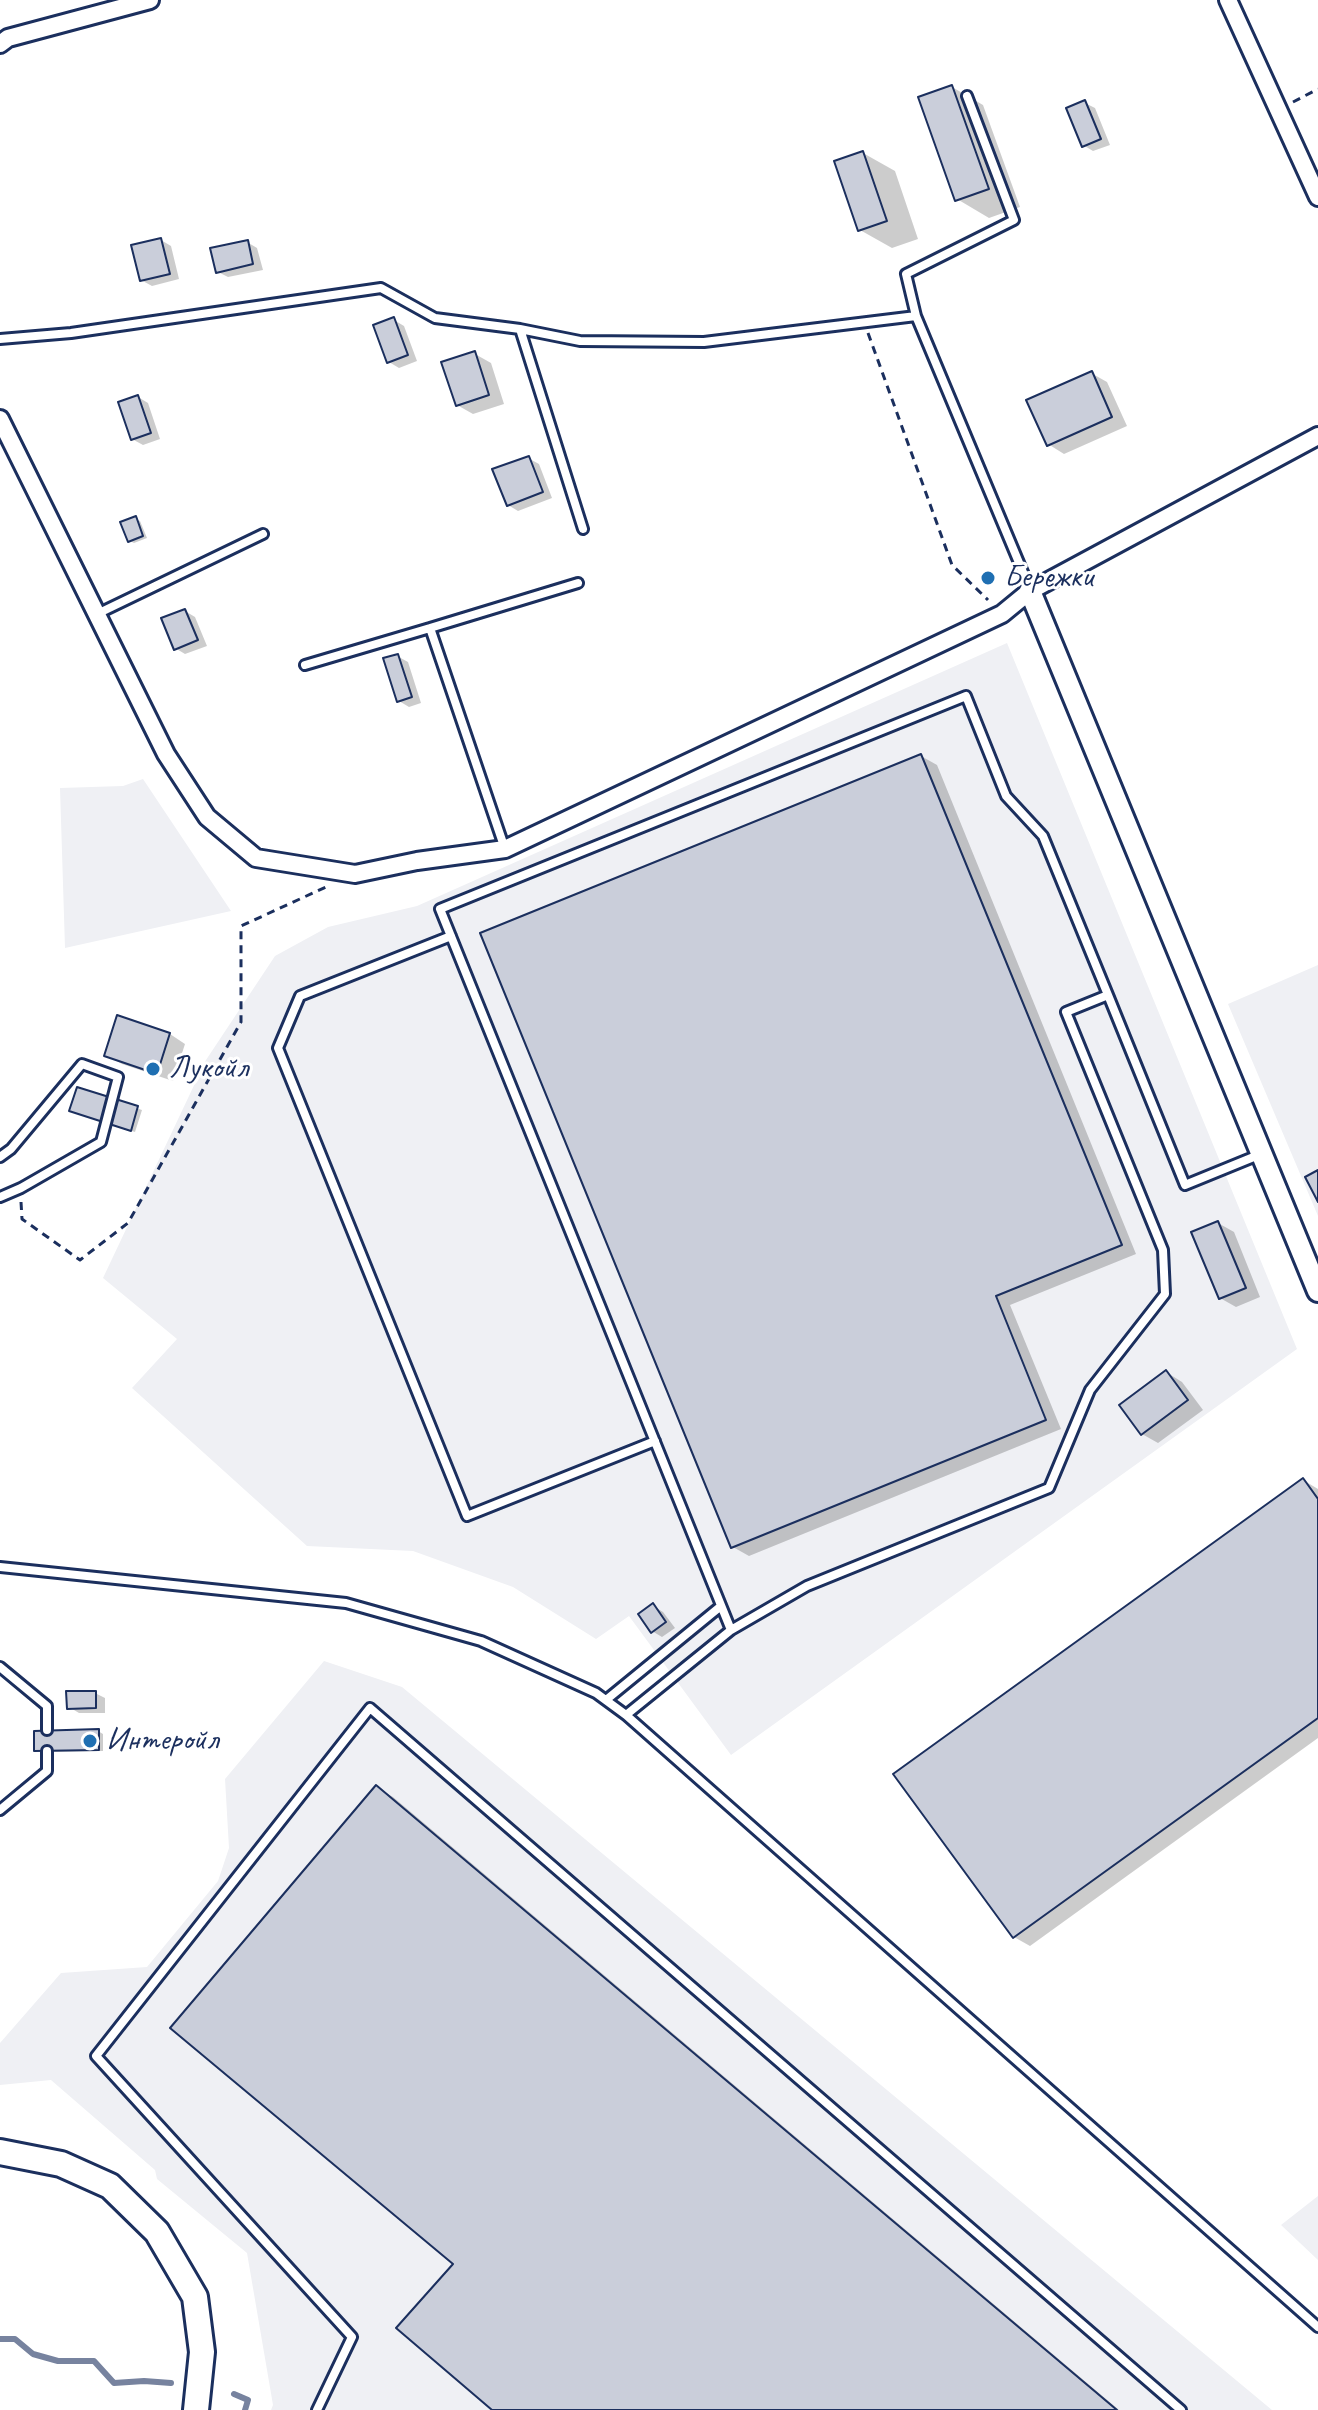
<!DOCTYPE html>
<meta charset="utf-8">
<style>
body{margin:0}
canvas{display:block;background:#fff}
</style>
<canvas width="1318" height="2410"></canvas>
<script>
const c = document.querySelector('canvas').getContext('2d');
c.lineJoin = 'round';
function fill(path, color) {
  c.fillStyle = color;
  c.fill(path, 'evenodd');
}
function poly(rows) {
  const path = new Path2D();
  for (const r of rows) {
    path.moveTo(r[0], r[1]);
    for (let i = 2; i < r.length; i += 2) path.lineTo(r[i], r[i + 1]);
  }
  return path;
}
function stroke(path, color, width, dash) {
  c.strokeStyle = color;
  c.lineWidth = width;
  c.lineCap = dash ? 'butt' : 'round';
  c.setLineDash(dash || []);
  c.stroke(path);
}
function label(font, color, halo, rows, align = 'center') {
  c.font = font + ' Caveat,sans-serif';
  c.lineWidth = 6;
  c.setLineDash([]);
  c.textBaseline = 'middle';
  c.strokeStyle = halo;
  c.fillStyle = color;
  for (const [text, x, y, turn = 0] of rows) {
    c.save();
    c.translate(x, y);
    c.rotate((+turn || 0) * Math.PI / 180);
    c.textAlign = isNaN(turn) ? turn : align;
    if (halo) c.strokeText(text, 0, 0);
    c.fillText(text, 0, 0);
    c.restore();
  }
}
fill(poly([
 [1007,643,1297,1349,731,1755,629,1616,596,1639,513,1587,413,1551,307,1546,132,1388,177,1339,103,1278,206,1060,275,956,328,927,417,906],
 [143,779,231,911,65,948,60,788,123,786],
 [1318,965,1318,1216,1228,1004],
 [324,1661,402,1687,1272,2410,271,2410,273,2405,247,2253,157,2179,155,2170,51,2080,0,2085,0,2043,61,1973,147,1967,218,1881,229,1848,225,1779],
 [1318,2196,1318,2260,1281,2225]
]), '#eff0f4');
fill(poly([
 [952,87,983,105,1020,207,989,218,957,199],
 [1085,103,1095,108,1110,145,1093,151,1083,145],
 [863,153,895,171,918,239,892,248,860,230],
 [161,240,171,246,179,279,152,286,141,280],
 [247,242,257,248,263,270,228,277,218,272],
 [394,320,404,326,417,361,399,368,389,362],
 [475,354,491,363,504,404,473,414,457,405],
 [1091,373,1107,382,1127,426,1064,454,1048,444],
 [138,397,148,403,160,439,143,445,132,439],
 [528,458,539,464,552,498,518,511,508,505],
 [135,519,140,521,147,538,134,543,130,541],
 [185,611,195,617,207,646,185,654,175,648],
 [397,656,408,662,421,703,409,707,399,701],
 [921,756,937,765,1136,1254,1010,1305,1061,1429,749,1556,733,1547],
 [119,1018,170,1034,185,1044,173,1081,122,1064,106,1055],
 [78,1089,142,1110,135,1132,75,1113],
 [1218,1223,1234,1232,1260,1297,1236,1307,1220,1298],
 [1166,1372,1182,1382,1203,1410,1158,1443,1142,1434],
 [1303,1480,1318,1489,1318,1738,1030,1946,1014,1937],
 [653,1606,663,1612,675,1628,662,1637,652,1631],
 [95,1693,105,1698,105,1713,79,1713,69,1707],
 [98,1731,103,1734,103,1751,41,1752,36,1750],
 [377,1788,393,1797,1119,2410,495,2410,456,2263]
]), '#0003');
stroke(poly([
 [0,2339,15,2339,33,2354,58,2361,94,2361,114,2383,144,2381,171,2383],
 [234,2394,248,2400,245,2410]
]), '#77839f', 6);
const building = poly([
 [952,85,989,189,955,201,918,97,952,85],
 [1085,100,1101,139,1082,147,1066,108,1085,100],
 [863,151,887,221,858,231,834,161,863,151],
 [161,238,170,274,140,281,131,245,161,238],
 [248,240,253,264,216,273,210,248,248,240],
 [394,317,408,355,387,363,373,325,394,317],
 [475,351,489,395,456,406,441,362,475,351],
 [1092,371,1112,417,1047,446,1026,400,1092,371],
 [138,395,151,433,131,440,118,402,138,395],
 [529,456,543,492,507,506,492,469,529,456],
 [136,516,143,536,128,542,120,522,136,516],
 [185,609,198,640,174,650,161,618,185,609],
 [398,654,412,697,397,702,383,658,398,654],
 [921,754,1122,1245,996,1296,1046,1420,731,1548,480,933,921,754],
 [117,1015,170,1033,157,1074,104,1056,117,1015],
 [77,1087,138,1106,131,1131,69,1111,77,1087],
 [1318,1170,1318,1202,1305,1177,1318,1170],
 [1218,1221,1246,1288,1219,1299,1191,1232,1218,1221],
 [1166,1370,1188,1400,1141,1435,1119,1405,1166,1370],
 [1303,1478,1318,1499,1318,1718,1013,1938,893,1774,1303,1478],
 [653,1603,666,1622,651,1633,638,1614,653,1603],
 [66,1691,96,1691,96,1708,67,1709,66,1691],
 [99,1729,99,1750,34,1751,34,1731,99,1729],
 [376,1785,1117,2410,492,2410,396,2328,453,2264,170,2028,376,1785]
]);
fill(building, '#caceda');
stroke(building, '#1b2f5e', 2);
const service = poly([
 [967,96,1014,220,906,274,916,316,1030,589],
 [520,329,583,529],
 [0,339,71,333,381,288,435,318,520,329,580,341,704,342,916,316],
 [97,614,263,534],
 [430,628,578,583],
 [305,665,430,628,505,849],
 [451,936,300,996,278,1048,467,1516,655,1441],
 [0,1157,11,1149,82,1064,118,1077,101,1142,21,1188,0,1197],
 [0,1567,346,1603,481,1641,596,1693,626,1715,1318,2327],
 [731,1630,440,909,966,696,1006,796,1043,836,1108,995],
 [0,1667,47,1706,47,1730],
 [606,1700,721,1606],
 [626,1715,731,1630,807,1586,1049,1488,1090,1390,1165,1294,1163,1250,1066,1012,1108,995,1185,1185,1261,1154],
 [0,1810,47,1771,47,1751],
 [317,2410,352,2337,96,2056,370,1708,1181,2410]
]);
const minor = poly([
 [1228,0,1318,197],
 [0,44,8,38,150,0],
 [0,419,166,754,207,817,256,858,355,874,417,861,505,849,1002,614,1030,591,1318,436]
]);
const tertiary = poly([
 [1030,591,1318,1291]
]);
const secondary = poly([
 [0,2152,61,2164,110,2186,157,2232,195,2297,202,2352,196,2410]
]);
stroke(service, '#1b2f5e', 14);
stroke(minor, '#1b2f5e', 22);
stroke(tertiary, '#1b2f5e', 26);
stroke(secondary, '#1b2f5e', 30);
stroke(poly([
 [1293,102,1318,89],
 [868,333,952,565,988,600],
 [21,1202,22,1219,80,1260,128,1223,241,1022,241,926,326,887]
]), '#1b2f5e', 3, [8, 6]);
stroke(service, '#fff', 8);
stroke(minor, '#fff', 16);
stroke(tertiary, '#fff', 20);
stroke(secondary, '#fff', 24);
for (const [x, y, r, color] of [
 [988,578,8,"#1f6fb2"],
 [153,1069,8,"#1f6fb2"],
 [90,1741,8,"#1f6fb2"]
]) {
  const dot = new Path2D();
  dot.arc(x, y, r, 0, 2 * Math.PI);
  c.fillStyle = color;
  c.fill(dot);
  stroke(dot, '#fff', 3);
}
label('32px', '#1b2f5e', '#fff', [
 ["Бережки",1004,578],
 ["Лукойл",169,1069],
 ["Интеройл",106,1741]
], 'left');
</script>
